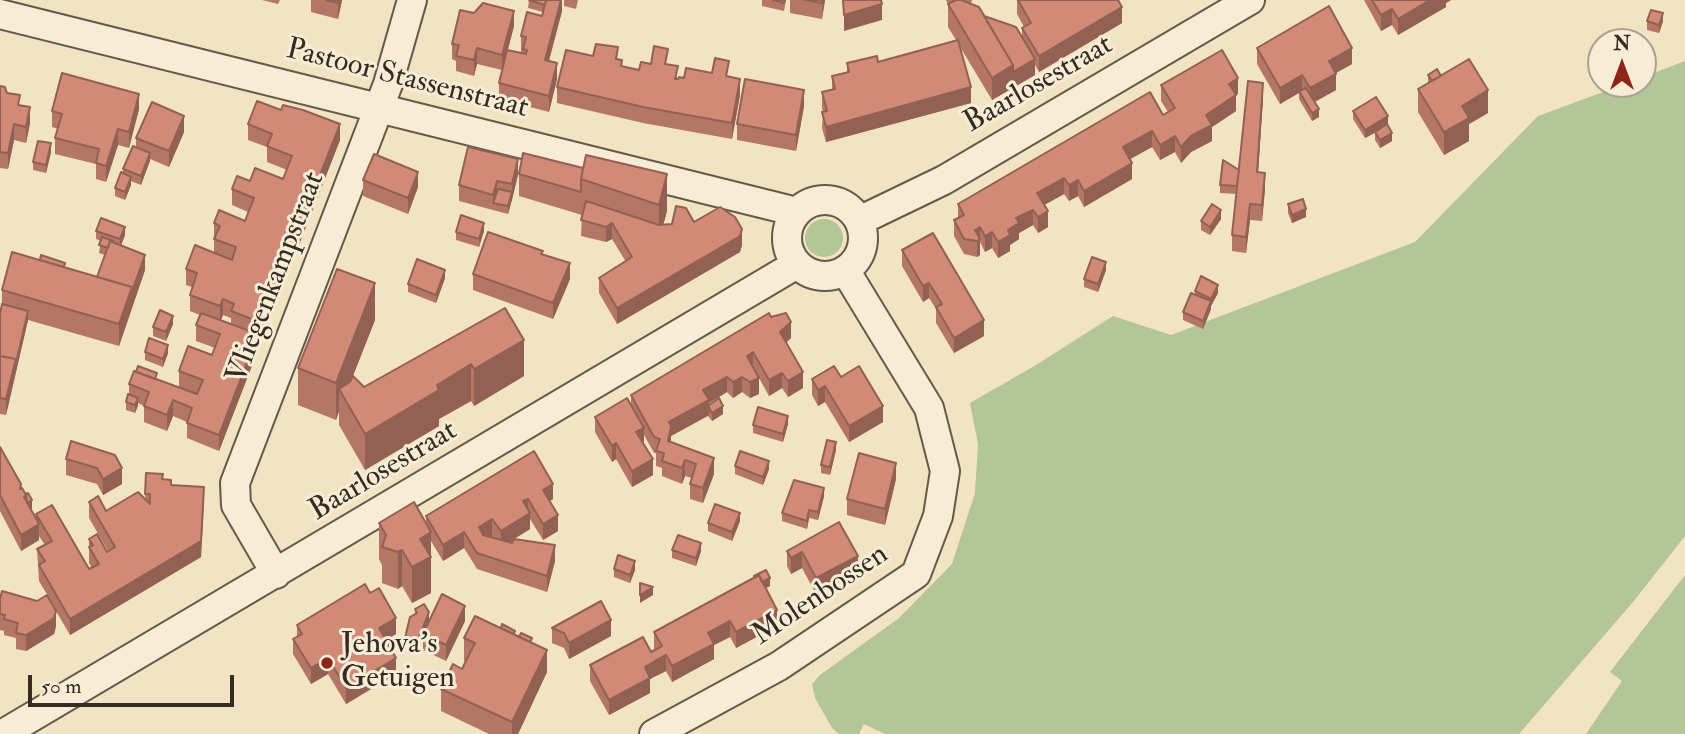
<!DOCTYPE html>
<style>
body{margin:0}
#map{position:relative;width:1685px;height:734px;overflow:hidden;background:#f2e3c2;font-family:"IM FELL Double Pica",serif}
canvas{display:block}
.north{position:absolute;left:1587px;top:28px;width:70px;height:70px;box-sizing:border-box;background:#f7edd7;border:2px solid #a9a08f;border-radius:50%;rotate:0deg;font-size:19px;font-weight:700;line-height:28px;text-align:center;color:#342c22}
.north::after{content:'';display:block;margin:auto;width:24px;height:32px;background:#8f2418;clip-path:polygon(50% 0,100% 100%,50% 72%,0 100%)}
.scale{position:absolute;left:28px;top:675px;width:206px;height:32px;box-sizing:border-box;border:4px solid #342c22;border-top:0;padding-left:9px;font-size:21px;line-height:24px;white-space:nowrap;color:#342c22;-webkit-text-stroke:5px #f7edd7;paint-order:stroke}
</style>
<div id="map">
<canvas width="1685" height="734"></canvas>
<div class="north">N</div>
<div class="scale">50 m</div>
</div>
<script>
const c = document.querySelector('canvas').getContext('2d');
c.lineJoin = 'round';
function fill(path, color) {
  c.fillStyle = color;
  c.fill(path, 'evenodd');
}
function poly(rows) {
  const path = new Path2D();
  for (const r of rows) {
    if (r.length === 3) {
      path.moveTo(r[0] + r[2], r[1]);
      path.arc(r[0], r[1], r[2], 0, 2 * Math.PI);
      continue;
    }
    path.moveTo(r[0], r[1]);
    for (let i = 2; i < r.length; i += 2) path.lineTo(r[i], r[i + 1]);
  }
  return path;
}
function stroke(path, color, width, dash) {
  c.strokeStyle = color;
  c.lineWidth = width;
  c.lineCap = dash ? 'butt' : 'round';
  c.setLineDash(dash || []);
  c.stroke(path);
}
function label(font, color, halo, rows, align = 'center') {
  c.font = font + ' "IM FELL Double Pica",serif';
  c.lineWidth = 6;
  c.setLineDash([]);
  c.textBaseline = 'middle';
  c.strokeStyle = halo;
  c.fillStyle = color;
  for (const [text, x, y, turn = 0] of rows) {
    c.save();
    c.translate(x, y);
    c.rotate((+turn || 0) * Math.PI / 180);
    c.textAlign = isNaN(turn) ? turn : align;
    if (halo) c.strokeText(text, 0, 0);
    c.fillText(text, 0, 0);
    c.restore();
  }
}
fill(poly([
 [1685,61,1685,536,1633,602,1519,734,885,734,864,724,859,734,839,734,832,728,815,698,812,684,820,675,899,618,952,564,975,493,978,444,970,403,1036,365,1113,316,1171,335,1415,242,1538,116,1625,84,1643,84,1643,77],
 [824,238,19],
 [1685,575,1685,734,1586,734,1622,681,1610,672]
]), '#b4c598');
const minor = poly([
 [0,14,797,212],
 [825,238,38],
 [859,221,944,180,1250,0],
 [276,574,236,505,235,483,388,84,412,0],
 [3,734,797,264],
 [654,734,779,666,916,574,938,516,945,471,929,408,845,270]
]);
stroke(minor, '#645a4a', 32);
stroke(minor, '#f7edd7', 28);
fill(poly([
 [262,0,280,0,278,4],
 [311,0,342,0,338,19,311,12],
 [529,0,562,0,562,11,549,61,557,79,549,112,499,99,499,83,502,70,477,64,474,76,456,71,456,61,452,59,452,44,514,26,508,50,523,53,523,52,521,52,521,36,542,16,543,12,528,8],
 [564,0,578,0,576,9,564,6],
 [762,0,786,0,784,11,762,6],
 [790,0,825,0,822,19,790,13],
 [946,0,972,0,971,4,984,16,1022,39,1022,28,1024,27,1017,14,1017,0,1118,0,1122,23,1039,72,1035,65,1035,75,992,100,959,45,971,103,826,142,822,128,823,112,822,108,822,92,832,90,832,76,847,72,847,63,878,62,956,40,948,27,948,4],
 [1364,0,1451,0,1446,3,1446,7,1398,35,1392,25,1381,31],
 [1647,21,1663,21,1659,33,1647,30],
 [1257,48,1352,64,1335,73,1336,90,1315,102,1319,117,1312,121,1299,99,1299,93,1280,104,1257,64],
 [593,56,618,59,622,66,639,70,651,64,668,64,678,79,684,78,729,77,740,95,732,139,643,123,557,103,557,87],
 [1428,75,1441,76,1488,113,1469,124,1469,141,1444,155,1418,112,1418,89,1428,83],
 [1161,85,1238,94,1236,95,1236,111,1212,127,1212,141,1191,152,1181,163,1175,152,1160,160,1152,147,1130,159,1132,179,1084,207,1078,196,1069,201,1064,194,1044,205,1048,227,1038,233,1033,225,1019,233,1019,239,1010,245,1010,251,998,258,992,248,985,252,980,242,980,255,977,257,964,254,954,236,954,220,958,218,958,204,1163,115,1168,112,1161,101],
 [0,86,20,105,30,123,26,143,14,140,8,169,0,168],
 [1263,98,1258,172,1265,189,1262,221,1250,220,1246,253,1232,251,1232,235,1237,194,1220,193,1220,185,1239,170],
 [804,106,796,151,737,140,737,124],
 [139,109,129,148,118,145,106,182,96,179,96,164,55,154,55,138,58,129,52,127,52,111],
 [1353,111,1388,125,1392,141,1380,148,1375,140,1375,133,1365,138,1353,119],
 [248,124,340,140,262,339,258,337,258,350,219,451,187,438,187,422,173,416,167,431,144,422,144,406,138,403,135,413,126,410,126,402,129,395,129,384,157,380,197,394,179,387,179,371,212,355,215,348,196,341,196,325,200,315,190,311,190,295,192,287,186,285,186,269,214,252,214,223,245,221,248,212,232,205,232,189,250,181,283,179,287,170,267,162,267,147,248,140],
 [223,315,231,318,231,324,221,320],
 [184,132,169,167,150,159,141,185,131,181,131,185,125,200,115,196,115,188,123,173,123,169,136,147,136,138],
 [51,152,46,173,33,170,33,162],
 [586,155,667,211,663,225,694,222,742,245,740,252,617,324,599,293,599,278,626,262,612,239,606,242,581,236,582,215,519,196,519,174,583,168],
 [518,175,508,214,459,201,459,185],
 [363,180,418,187,408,214,363,196],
 [1288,204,1306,217,1292,223,1288,213],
 [1221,219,1210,235,1201,230,1201,221],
 [96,231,125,235,121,245,145,270,119,346,28,320,6,415,0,414,0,314,2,304,2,290,65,267,97,277,105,255,99,253,101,241,96,239],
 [484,231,479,247,456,240,456,232],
 [902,250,984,336,954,353,936,323,936,309,929,298,923,302,902,266],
 [1106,270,1098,292,1084,287,1084,279],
 [473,274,570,279,553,319,473,290],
 [445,278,436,303,408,292,408,284],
 [1195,291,1218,293,1211,306,1211,309,1203,329,1183,320,1183,312,1195,294],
 [505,308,524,376,474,406,471,401,439,419,439,426,365,470,339,425,339,411,336,420,298,405,298,368,375,320,353,376,364,387],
 [771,317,791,338,786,343,803,388,788,397,782,388,769,396,759,378,759,394,750,398,742,392,733,398,727,392,709,403,709,405,723,414,712,421,708,416,671,436,671,443,714,474,703,503,690,499,690,484,692,478,685,476,682,484,662,476,662,468,656,466,656,453,654,453,644,435,643,444,653,475,632,487,616,459,612,462,595,432,595,417,631,405,631,395],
 [173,324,166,341,153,336,153,327],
 [145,352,168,353,163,367,145,360],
 [841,377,883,422,849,442,825,402,818,406,812,395,812,379],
 [788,424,783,442,753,433,753,425],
 [71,441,122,484,103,495,97,484,66,475,66,459],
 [0,447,36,519,36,514,89,569,92,568,89,563,89,539,107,552,108,551,89,518,89,502,106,511,145,499,146,473,163,479,204,503,201,557,70,635,56,611,56,626,54,634,26,651,16,649,16,638,4,635,4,631,0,630,0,599,54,606,39,581,37,549,45,545,39,536,39,540,21,551,0,511],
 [836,450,830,475,821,473,821,465],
 [534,451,553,499,550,501,558,531,543,540,530,519,530,529,514,539,555,561,547,592,477,569,464,548,443,561,431,541,431,593,412,603,402,586,398,589,382,583,382,565,379,559,379,523,426,523,426,516],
 [735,466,769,469,763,485,735,474],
 [896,479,885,525,847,515,847,499],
 [824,496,818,520,809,518,807,529,782,521,782,513],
 [740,521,732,541,708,531,708,523],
 [839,522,858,572,816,594,802,568,791,574,787,566,787,551],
 [672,550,701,551,696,566,672,558],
 [614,569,635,570,630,583,614,577],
 [754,576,770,586,765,588,777,626,736,648,730,637,714,645,714,659,672,682,666,671,650,679,650,693,609,715,590,681,590,665,651,652,655,650,654,648,654,632,754,578],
 [415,609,429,620,425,629,465,621,446,661,423,650,423,636,417,650,405,647,405,638,415,615],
 [297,625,396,634,386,640,396,674,346,704,328,674,311,684,293,654,293,639,297,637],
 [552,628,611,636,569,659,564,648,552,643],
 [515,635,532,643,547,672,518,734,489,734,441,711,441,689,462,669,466,662,464,661,464,638]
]), '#b47765');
fill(poly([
 [338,0,342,0,338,19],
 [561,0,562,0,562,11,545,75,545,60],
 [823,0,825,0,822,19],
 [1430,0,1451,0,1446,3,1446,7,1398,35,1398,19],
 [882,4,882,20,844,31,844,15],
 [1122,7,1122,23,1039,72,1039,56],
 [1392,9,1392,25,1381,31,1381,15],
 [514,11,514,26,502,70,502,55],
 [1663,13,1663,21,1659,33,1659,25],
 [477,48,477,64,474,76,474,60],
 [1352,48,1352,64,1329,77,1329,61],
 [1035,59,1035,75,992,100,992,78,1013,65],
 [557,63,557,79,549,112,549,96],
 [1336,74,1336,90,1310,104,1310,88],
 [1302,75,1302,91,1280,104,1280,88],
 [1238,78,1238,94,1229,99,1229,84],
 [740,79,740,95,732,139,732,123],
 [1263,83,1263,98,1257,188,1257,172],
 [971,87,971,103,826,142,826,127],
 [804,90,804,106,796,151,796,135],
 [1488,90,1488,113,1469,124,1469,141,1444,155,1444,132,1462,106],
 [139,94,139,109,129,148,129,132],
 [1236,95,1236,111,1212,127,1212,141,1191,152,1181,163,1181,147,1206,115],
 [30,107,30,123,26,143,26,127],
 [1319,109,1319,117,1312,121,1312,113],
 [184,116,184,132,169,167,169,151],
 [1388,116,1388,125,1365,138,1365,130],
 [14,124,14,140,8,169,8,153],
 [340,124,340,140,262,339,262,323],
 [118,129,118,145,106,182,106,166],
 [1152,131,1152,147,1123,163,1123,147],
 [1392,133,1392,141,1380,148,1380,140],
 [1175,136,1175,152,1160,160,1160,145],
 [51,143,51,152,46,173,46,165],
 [150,153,150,161,141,185,141,176],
 [518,159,518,175,512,200,512,184],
 [1132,163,1132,179,1084,207,1084,191],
 [418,172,418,187,408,214,408,198],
 [1265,173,1265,189,1262,221,1262,205],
 [667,174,667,211,659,241,659,205],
 [131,177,131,185,125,200,125,192],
 [1064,178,1064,194,1037,209,1037,193],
 [1078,180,1078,196,1069,201,1069,185],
 [497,181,497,197,493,203,493,211,493,195],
 [512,192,512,200,508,214,508,206],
 [1250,204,1250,220,1246,253,1246,237],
 [1306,209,1306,217,1292,223,1292,215],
 [1033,210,1033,225,1019,233,1019,239,1010,245,1010,251,998,258,998,242,1016,218],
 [1221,210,1221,219,1210,235,1210,227],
 [1048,211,1048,227,1038,233,1038,217],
 [484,223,484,231,479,247,479,239],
 [612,223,612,239,606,242,606,227],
 [125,227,125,235,120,248,120,239],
 [980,227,980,255,977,257,977,241,975,230],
 [742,229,742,245,740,252,617,324,617,308],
 [992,232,992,248,985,252,985,236],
 [145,255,145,270,119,346,119,324],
 [1106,262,1106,270,1098,292,1098,284],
 [570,263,570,279,553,319,553,303],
 [445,270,445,278,436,303,436,295],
 [375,283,375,320,344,398,339,389,339,411,336,420,336,383],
 [929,283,929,298,923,302,923,286],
 [1218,285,1218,293,1211,306,1211,309,1203,329,1203,321,1211,303,1211,299],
 [223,299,223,315,220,322,220,306],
 [28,311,28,320,6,415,6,399],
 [173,316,173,324,166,341,166,332],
 [984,320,984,336,954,353,954,338],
 [791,322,791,338,780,348,780,332],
 [258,334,258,350,219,451,219,435],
 [524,340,524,376,474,406,474,369],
 [168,345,168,353,163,367,163,359],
 [753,352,753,368,747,356],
 [471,364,471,401,439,419,439,426,365,470,365,434,437,385],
 [803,372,803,388,788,397,788,381],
 [782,373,782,388,769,396,769,380],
 [727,377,727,392,709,403,709,415,671,436,671,442,668,441,669,422,703,390],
 [742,377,742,392,733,398,733,382],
 [759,378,759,394,750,398,750,382],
 [825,386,825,402,818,406,818,390],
 [138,398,138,406,135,413,135,405],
 [173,400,173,416,167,431,167,415],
 [723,406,723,414,712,421,712,413],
 [883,406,883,422,849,442,849,426],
 [788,416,788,424,783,442,783,434],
 [644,428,644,443,636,432],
 [836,442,836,450,830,475,830,467],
 [616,443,616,459,612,462,612,446],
 [714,458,714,474,703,503,703,488],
 [653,459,653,475,632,487,632,471],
 [685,460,685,476,682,484,682,468],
 [769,461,769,469,763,485,763,477],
 [896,463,896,479,885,525,885,509],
 [122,468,122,484,103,495,103,479],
 [553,484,553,499,543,505,543,490],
 [204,487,201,557,70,635,70,619],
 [824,488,824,496,818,520,818,512],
 [26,495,32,500,32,509,24,513,24,497],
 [528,499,528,514,523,501],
 [809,510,809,518,807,529,807,521],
 [530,513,530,529,501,547,501,531],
 [740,513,740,521,732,541,732,532],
 [558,515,558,531,543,540,543,524],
 [492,519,492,535,479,543,479,527],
 [39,524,39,540,21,551,21,535],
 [431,532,431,593,412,603,412,567,420,539],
 [464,532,464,548,443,561,443,545],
 [701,543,701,551,696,566,696,558],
 [555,545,555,561,547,592,547,576],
 [402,550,402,586,398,589,398,552],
 [802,552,802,568,791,574,791,558],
 [858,556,858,572,816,594,816,578],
 [635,561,635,570,630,583,630,575],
 [770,578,770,586,758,592,758,583],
 [653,587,653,595,640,603,640,595],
 [465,606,465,621,446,661,446,645],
 [777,610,777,626,736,648,736,632],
 [56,611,56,626,54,634,26,651,26,635],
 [429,612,429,620,417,650,417,642],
 [396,618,396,634,379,644,379,628],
 [611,620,611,636,569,659,569,643],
 [730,621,730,637,714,645,714,659,672,682,672,666,708,633],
 [547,650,547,672,518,734,512,734,512,722],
 [666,655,666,671,650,679,650,693,609,715,609,700,645,667],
 [328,658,328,674,311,684,311,668],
 [396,658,396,674,346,704,346,688]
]), '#926153');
const building = poly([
 [326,0,338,0,338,3,326,0],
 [529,0,546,0,545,5,529,0],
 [546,0,561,0,545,60,557,63,549,96,499,83,507,50,526,54,527,50,523,49,526,37,521,36,527,12,542,16,546,0],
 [773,0,785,0,784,3,773,0],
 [805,0,823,0,822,3,805,0],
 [843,0,881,0,882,4,844,15,843,0],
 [956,0,961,0,979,7,1013,65,992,78,948,4,956,0],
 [1018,0,1118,0,1122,7,1039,56,1022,28,1031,23,1018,0],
 [1372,0,1430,0,1398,19,1392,9,1381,15,1372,0],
 [483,3,514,11,502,55,477,48,474,60,456,56,459,45,452,44,460,10,474,13,483,3],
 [1329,6,1352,48,1329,61,1336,74,1310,88,1302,75,1280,88,1257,48,1329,6],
 [1651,10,1663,13,1659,25,1647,21,1651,10],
 [984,16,1016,27,1035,59,1013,72,1013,65,984,16],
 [958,40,971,87,826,127,822,112,827,111,822,92,835,89,832,76,849,72,847,63,877,56,878,62,958,40],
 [596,44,618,47,616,59,622,60,621,66,639,70,641,62,651,64,654,46,668,49,665,64,678,66,675,79,678,79,679,77,684,78,686,68,712,73,715,58,729,61,726,76,740,79,732,123,643,107,557,87,566,50,593,56,596,44],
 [1222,50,1238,78,1229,84,1236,95,1206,115,1212,125,1191,136,1181,147,1175,136,1160,145,1152,131,1123,147,1132,163,1084,191,1078,180,1069,185,1064,178,1037,193,1048,211,1038,217,1033,210,1016,218,1019,223,1008,230,1010,235,998,242,992,232,985,236,980,227,975,230,980,239,977,241,964,239,954,220,964,215,958,204,1150,92,1163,115,1175,108,1161,85,1222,50],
 [1469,59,1488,90,1462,106,1469,118,1444,132,1418,89,1469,59],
 [1437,69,1441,76,1432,81,1428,75,1437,69],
 [62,73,139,94,129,132,118,129,106,166,96,163,99,149,55,138,62,114,52,111,62,73],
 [745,79,804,90,796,135,737,124,745,79],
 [1248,81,1263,83,1257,172,1265,173,1262,205,1250,204,1246,237,1232,235,1248,81],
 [0,86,5,87,7,93,20,95,18,105,30,107,26,127,14,124,8,153,0,152,0,86],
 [1306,88,1319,109,1312,113,1299,91,1306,88],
 [1376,97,1388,116,1365,130,1353,111,1376,97],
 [257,101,281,110,283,105,303,110,340,124,262,323,231,311,234,304,223,299,220,306,190,295,197,273,186,269,195,245,232,260,236,247,214,239,220,226,214,223,219,210,245,221,254,198,232,189,237,176,250,181,255,168,283,179,292,156,267,146,272,134,248,124,257,101],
 [152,102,184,116,169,151,136,138,152,102],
 [1387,124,1392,133,1380,140,1375,132,1387,124],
 [38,141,51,143,46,165,33,162,38,141],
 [133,146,150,153,141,176,123,169,133,146],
 [468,147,518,159,512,184,497,181,493,195,459,185,468,147],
 [523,153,583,168,581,179,581,192,519,174,523,153],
 [374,154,418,172,408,198,363,180,374,154],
 [586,155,667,174,659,205,581,179,586,155],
 [1223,160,1239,170,1237,186,1220,185,1223,160],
 [121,172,131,177,125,192,115,188,121,172],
 [498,189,512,192,508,206,493,203,498,189],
 [1303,199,1306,209,1292,215,1288,204,1303,199],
 [586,201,659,225,672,224,676,206,686,208,694,222,720,207,735,217,742,229,740,236,617,308,599,278,632,257,612,223,606,227,581,220,586,201],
 [1212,204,1221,210,1210,227,1201,221,1212,204],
 [461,215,484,223,479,239,456,232,461,215],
 [101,218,125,227,120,239,96,231,101,218],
 [488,232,543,251,541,254,570,263,553,303,473,274,488,232],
 [933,233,984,320,954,338,936,307,942,304,929,283,923,286,902,250,933,233],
 [102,237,113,241,112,242,110,241,108,248,99,245,102,237],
 [110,241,145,255,132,291,132,287,97,277,110,241],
 [12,252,132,287,119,324,2,290,12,252],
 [41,255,65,263,64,267,40,260,41,255],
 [1092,257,1106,262,1098,284,1084,279,1092,257],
 [417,259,445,270,436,295,408,284,417,259],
 [337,269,375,283,336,383,298,368,337,269],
 [1201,276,1218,285,1211,299,1195,291,1201,276],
 [1191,293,1211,301,1203,321,1183,312,1191,293],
 [2,304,28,311,16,363,16,359,0,356,0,314,2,304],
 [505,308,524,340,474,369,471,364,437,385,439,390,365,434,339,389,350,382,353,376,364,387,505,308],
 [160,310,173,316,166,332,153,327,160,310],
 [201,313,258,334,219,435,187,423,192,408,173,400,167,415,144,406,149,392,129,384,134,371,197,394,203,380,179,371,188,346,212,355,220,334,196,325,201,313],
 [769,313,771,317,786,313,791,322,780,332,803,372,788,381,782,373,769,380,753,352,747,356,759,378,750,382,742,377,733,382,727,377,703,390,709,400,669,422,671,426,668,441,714,458,703,488,690,484,696,464,685,460,682,468,662,461,664,453,656,451,660,439,654,437,631,395,769,313],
 [149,338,168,345,163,359,145,352,149,338],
 [0,356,16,359,6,399,0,398,0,356],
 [138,366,157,373,155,379,136,372,138,366],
 [834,366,841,377,859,366,883,406,849,426,825,386,818,390,812,379,834,366],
 [128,394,138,398,135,405,126,402,128,394],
 [627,398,644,428,636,432,653,459,632,471,616,443,612,446,595,417,627,398],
 [719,398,723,406,712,413,709,408,709,405,719,398],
 [758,407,788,416,783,434,753,425,758,407],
 [827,440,836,442,830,467,821,465,827,440],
 [71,441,115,455,122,468,103,479,97,468,66,459,71,441],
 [0,447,21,484,20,489,22,488,26,495,24,497,39,524,21,535,0,495,0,447],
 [534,451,553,484,543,490,558,515,543,524,528,499,523,501,530,513,501,531,492,519,479,527,483,535,512,543,514,539,555,545,547,576,477,553,464,532,443,545,426,516,534,451],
 [740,451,769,461,763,477,735,466,740,451],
 [859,453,896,463,885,509,847,499,859,453],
 [146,473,163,474,162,479,171,480,171,485,204,487,201,541,70,619,39,565,45,561,37,549,52,541,36,514,52,505,89,569,99,564,89,547,93,545,89,539,97,534,107,552,115,547,89,502,98,496,106,511,138,492,150,504,150,494,145,494,146,473],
 [794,480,824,488,818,512,809,510,807,521,782,513,794,480],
 [28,493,32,500,27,503,26,494,28,493],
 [414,502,431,532,420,539,431,557,412,567,402,550,398,552,382,547,386,535,379,523,414,502],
 [715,504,740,513,732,532,708,523,715,504],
 [839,522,858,556,816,578,802,552,791,558,787,551,839,522],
 [678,535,701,543,696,558,672,550,678,535],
 [618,555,635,561,630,575,614,569,618,555],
 [766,570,770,578,762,582,759,575,755,578,754,576,766,570],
 [759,575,777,610,736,632,730,621,708,633,714,644,672,666,666,655,655,661,645,667,650,678,609,700,590,665,643,637,651,652,662,646,654,632,759,575],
 [640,583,653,587,640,595,640,583],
 [365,584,370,593,379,588,396,618,379,628,396,658,346,688,328,658,311,668,293,639,302,634,297,625,365,584],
 [2,591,37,601,47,595,56,611,54,618,26,635,16,633,18,623,4,619,5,615,0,614,0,599,2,591],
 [442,594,465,606,446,645,423,634,442,594],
 [601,601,611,620,569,643,564,633,552,628,601,601],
 [424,604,429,612,417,642,405,638,410,617,417,613,415,609,424,604],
 [475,616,547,650,512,722,441,689,453,664,462,669,475,643,464,638,475,616],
 [502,624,515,631,514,634,501,628,502,624],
 [521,633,532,638,530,642,519,637,521,633]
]);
fill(building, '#d18a76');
stroke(building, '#926153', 2);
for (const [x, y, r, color] of [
 [327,663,7,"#8f2418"]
]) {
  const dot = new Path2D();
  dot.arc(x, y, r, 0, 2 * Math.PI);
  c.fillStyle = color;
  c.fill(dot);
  stroke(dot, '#f7edd7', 2.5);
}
label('30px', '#342c22', '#f7edd7', [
 ["Pastoor Stassenstraat",407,80,14],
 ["Baarlosestraat",1039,85,-30],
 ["Vliegenkampstraat",277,278,-69],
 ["Baarlosestraat",384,472,-31],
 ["Molenbossen",821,596,-34]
]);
label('30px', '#342c22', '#f7edd7', [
 ["Jehova's",341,646],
 ["Getuigen",341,680]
], 'left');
</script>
